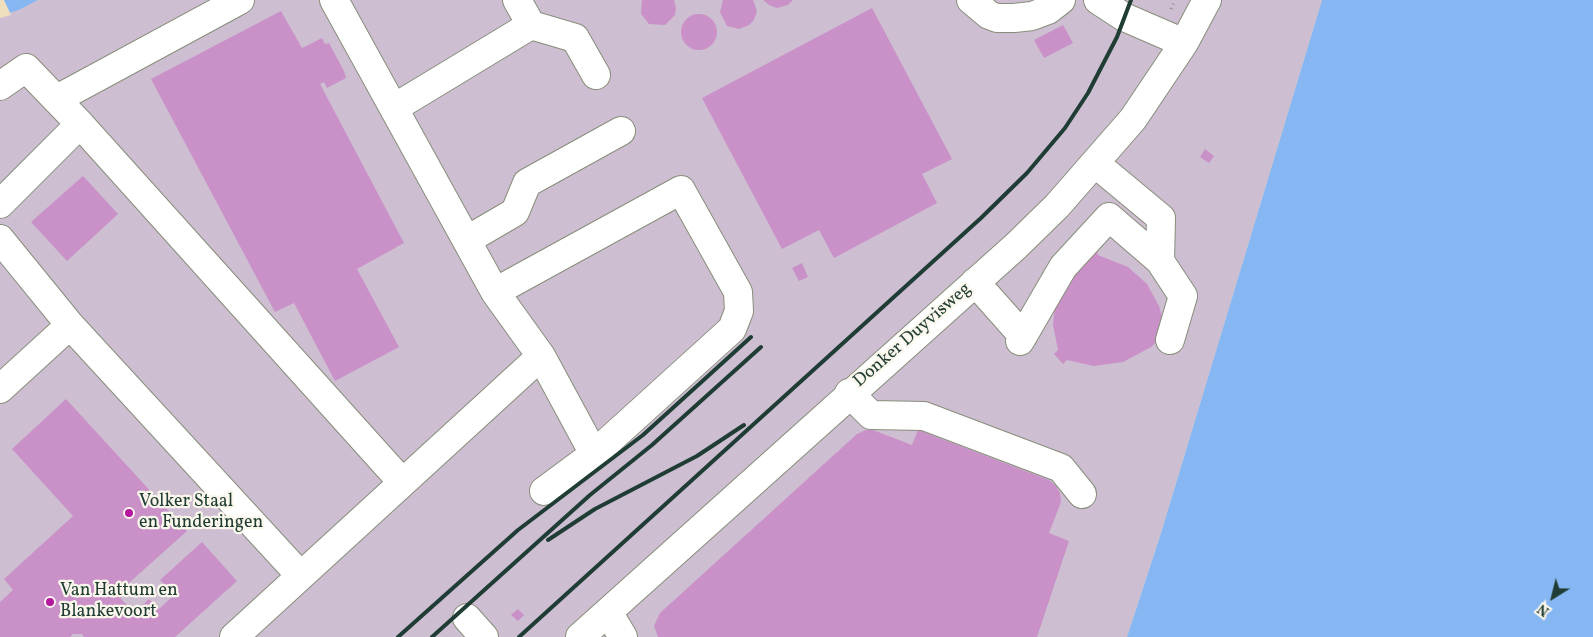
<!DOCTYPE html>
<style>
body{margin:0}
#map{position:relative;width:1593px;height:637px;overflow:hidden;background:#f0dfbf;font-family:Vollkorn,serif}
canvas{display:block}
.north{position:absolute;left:1528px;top:572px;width:50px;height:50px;-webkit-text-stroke:4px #fbf7ec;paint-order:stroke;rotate:216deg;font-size:14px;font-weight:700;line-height:20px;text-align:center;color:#1f3d34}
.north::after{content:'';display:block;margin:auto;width:18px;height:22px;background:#1f3d34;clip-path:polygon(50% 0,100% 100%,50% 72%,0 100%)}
</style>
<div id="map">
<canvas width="1593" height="637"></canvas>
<div class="north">N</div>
</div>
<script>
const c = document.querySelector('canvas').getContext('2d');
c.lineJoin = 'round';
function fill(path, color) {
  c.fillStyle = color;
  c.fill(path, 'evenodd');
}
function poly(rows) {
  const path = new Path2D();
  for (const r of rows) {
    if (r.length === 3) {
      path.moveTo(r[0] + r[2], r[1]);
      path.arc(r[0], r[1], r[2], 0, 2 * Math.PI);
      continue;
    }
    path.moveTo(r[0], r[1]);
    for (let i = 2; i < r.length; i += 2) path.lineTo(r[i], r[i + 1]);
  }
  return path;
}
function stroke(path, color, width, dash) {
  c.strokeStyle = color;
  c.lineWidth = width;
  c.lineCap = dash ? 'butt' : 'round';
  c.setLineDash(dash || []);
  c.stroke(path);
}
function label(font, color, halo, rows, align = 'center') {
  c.font = font + ' Vollkorn,serif';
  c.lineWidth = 4.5;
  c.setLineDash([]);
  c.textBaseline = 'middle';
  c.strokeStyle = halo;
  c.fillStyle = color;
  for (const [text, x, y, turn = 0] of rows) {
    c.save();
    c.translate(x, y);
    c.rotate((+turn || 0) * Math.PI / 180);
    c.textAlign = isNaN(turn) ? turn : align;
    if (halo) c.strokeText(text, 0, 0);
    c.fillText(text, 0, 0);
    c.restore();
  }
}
fill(poly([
 [38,0,1322,0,1161,533,1127,637,0,637,0,16,19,10]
]), '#cdbed2');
fill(poly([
 [0,0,38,0,19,10,0,16],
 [1322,0,1593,0,1593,637,1127,637,1161,533]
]), '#87b7f3');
fill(poly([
 [0,0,4,0,11,15,0,18]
]), '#f0dfbf');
fill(poly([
 [642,0,674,0,676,8,675,15,665,25,649,24,641,14],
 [723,0,753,0,757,11,754,20,749,25,739,29,727,26,720,12],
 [763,0,793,0,788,5,777,8,769,5],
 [872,8,952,159,922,174,937,203,834,258,819,230,782,249,702,98],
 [281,11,302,48,322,38,325,44,329,43,344,71,346,78,327,88,324,82,320,84,404,243,357,269,399,347,335,381,294,303,275,312,151,79],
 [699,32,18],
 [1063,25,1073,43,1044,58,1034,40],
 [1205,149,1214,156,1209,163,1200,157],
 [83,176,118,214,67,261,31,222],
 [1097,250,1098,255,1128,267,1147,284,1159,306,1164,325,1160,338,1151,347,1123,362,1094,366,1067,360,1063,364,1054,354,1058,350,1053,325,1055,306,1061,288],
 [802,263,808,277,799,281,792,268],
 [66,399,187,531,121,590,121,599,134,613,149,599,159,609,174,595,160,580,202,542,237,581,175,637,84,637,82,634,73,634,70,637,0,637,0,602,13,590,4,579,73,516,12,449],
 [866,430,873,430,912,445,918,430,1049,480,1056,486,1060,493,1061,502,1049,533,1069,541,1037,637,658,637,654,626,660,613,857,434],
 [518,609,524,615,518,621,511,615]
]), '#ca91c9');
const minor = poly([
 [334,0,495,292,541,356,594,454],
 [517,0,531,25],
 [971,0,989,15,997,18,1014,18,1032,16,1048,10,1061,0],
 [1098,0,1124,17,1184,43],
 [0,86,26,68,80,124,402,482],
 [57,99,240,0],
 [394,108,531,25,575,38,596,75],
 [1096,164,1161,218,1160,261],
 [0,204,80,124],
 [0,239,70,325,300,575],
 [467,240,515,212,527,183,621,131],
 [975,282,1023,336],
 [495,292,681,190,738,292,739,311,732,329,594,454,544,491],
 [1020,341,1063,267,1109,217,1160,261,1183,296,1170,340],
 [0,389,70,325],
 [849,393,871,415,924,416,1061,468,1082,494],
 [608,612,623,637],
 [467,618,484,637],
 [234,637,541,356],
 [580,637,1016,246,1057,206,1133,119,1184,43,1207,0]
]);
stroke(minor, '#888e7a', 30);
stroke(poly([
 [1171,9,1175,0]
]), '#888e7a', 3, [1, 4]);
stroke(minor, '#fff', 28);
stroke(poly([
 [548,540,595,509,697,456,744,425],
 [398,637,518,530,643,435,751,337],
 [432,637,590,495,652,445,761,347],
 [519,637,981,218,1027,173,1065,128,1088,93,1117,37,1131,0]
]), '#1f3d34', 4);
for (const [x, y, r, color] of [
 [129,513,5,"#b5179e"],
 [50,602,5,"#b5179e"]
]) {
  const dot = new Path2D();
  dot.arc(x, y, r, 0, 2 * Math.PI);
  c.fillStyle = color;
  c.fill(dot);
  stroke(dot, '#fbf7ec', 2);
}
label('18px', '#1f3d34', '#fbf7ec', [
 ["Donker Duyvisweg",913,336,-41]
]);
label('18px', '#1f3d34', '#fbf7ec', [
 ["Volker Staal",139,503],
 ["en Funderingen",139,524],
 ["Van Hattum en",60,592],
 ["Blankevoort",60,613]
], 'left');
</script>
